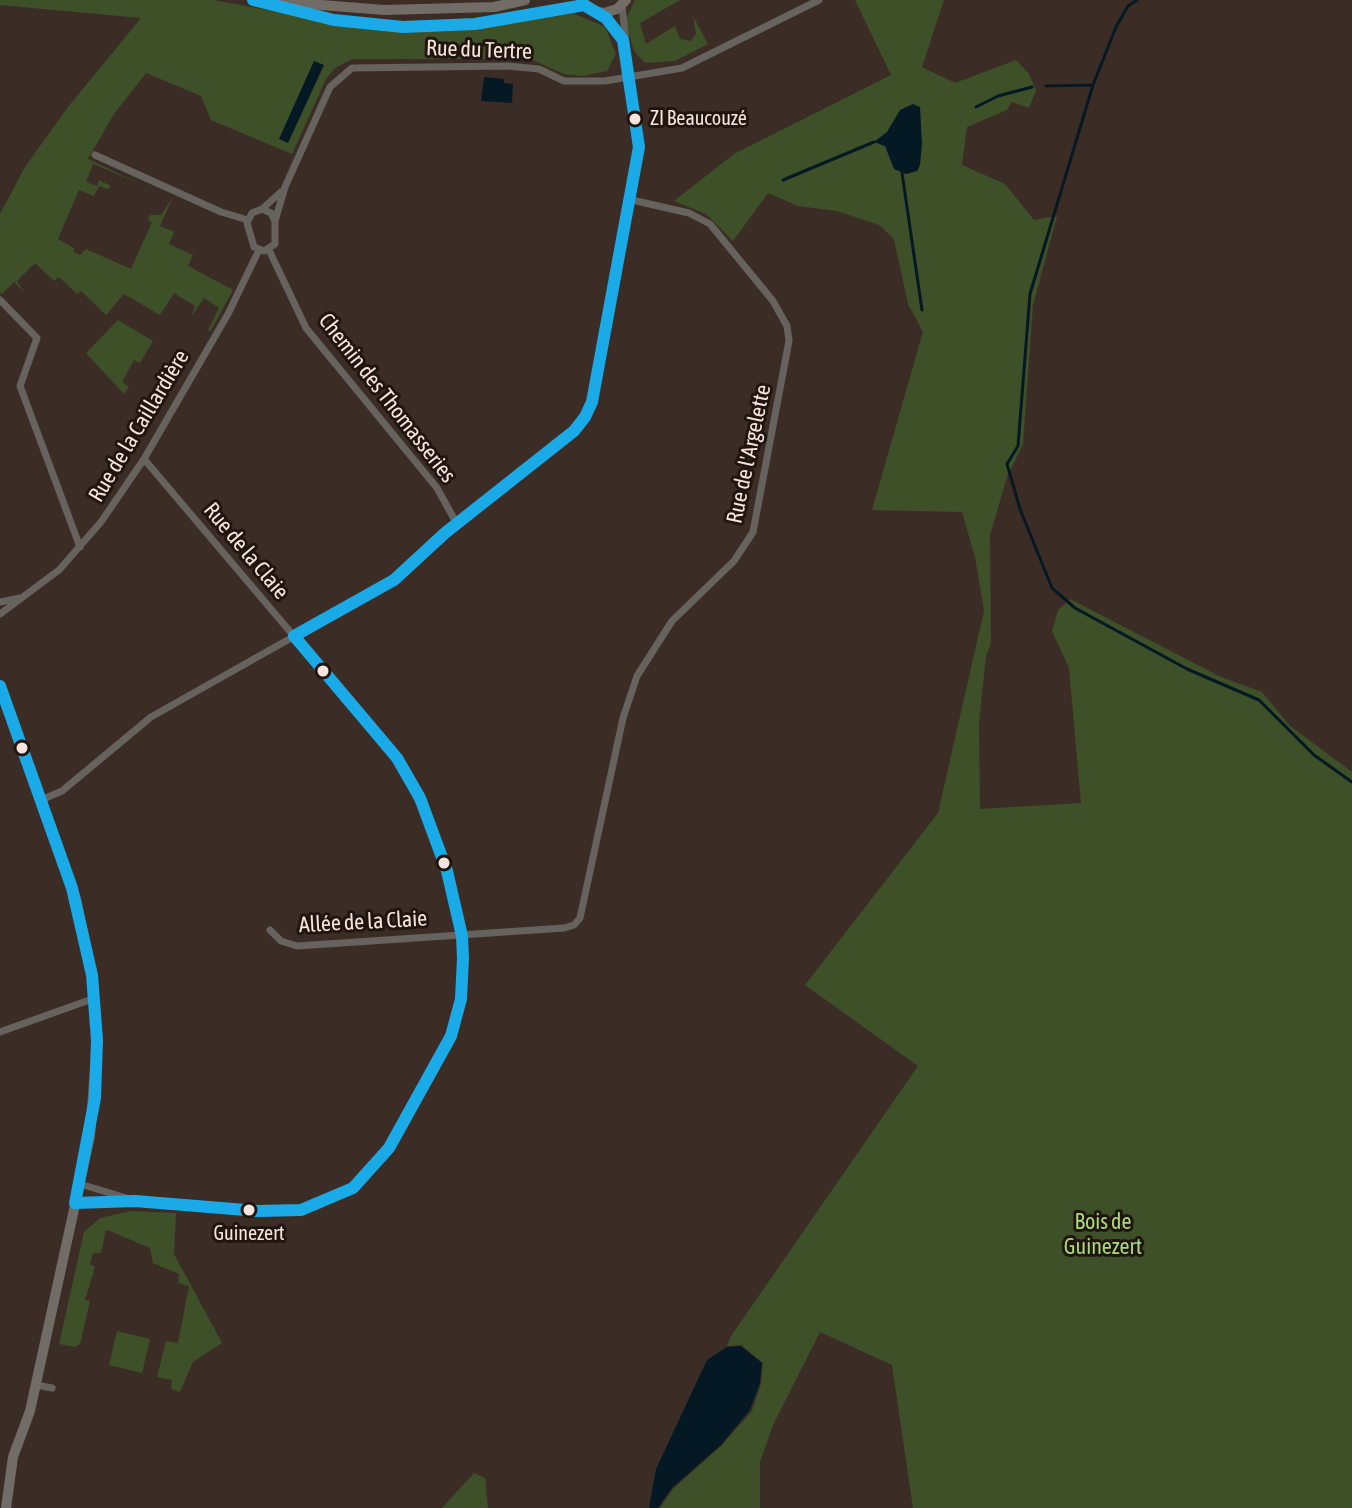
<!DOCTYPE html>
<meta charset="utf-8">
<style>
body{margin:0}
canvas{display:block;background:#3b2d25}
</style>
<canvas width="1352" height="1508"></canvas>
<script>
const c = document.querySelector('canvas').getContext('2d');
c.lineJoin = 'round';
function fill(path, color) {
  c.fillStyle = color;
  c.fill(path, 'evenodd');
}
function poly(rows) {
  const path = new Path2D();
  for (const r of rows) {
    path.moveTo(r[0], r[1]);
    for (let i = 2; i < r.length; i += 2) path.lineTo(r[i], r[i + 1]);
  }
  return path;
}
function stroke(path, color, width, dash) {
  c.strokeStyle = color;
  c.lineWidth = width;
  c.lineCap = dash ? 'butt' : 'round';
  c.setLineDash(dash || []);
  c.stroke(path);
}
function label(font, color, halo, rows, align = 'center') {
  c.font = font + ' "Asap Condensed",sans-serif';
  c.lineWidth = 6;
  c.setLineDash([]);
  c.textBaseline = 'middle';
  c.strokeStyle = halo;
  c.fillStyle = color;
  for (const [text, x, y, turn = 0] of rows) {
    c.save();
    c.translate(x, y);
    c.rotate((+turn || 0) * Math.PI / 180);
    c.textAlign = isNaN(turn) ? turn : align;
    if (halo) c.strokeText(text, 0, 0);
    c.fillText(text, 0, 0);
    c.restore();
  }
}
fill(poly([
 [0,0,213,0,344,24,421,29,570,12,605,27,616,54,607,71,582,76,564,74,530,59,352,59,335,68,326,79,292,154,211,120,201,96,146,73,114,114,88,159,138,183,93,164,86,182,97,186,99,180,111,186,107,189,99,186,94,196,79,190,58,239,74,248,74,252,80,255,86,249,131,269,152,222,148,220,150,215,161,215,173,197,160,226,174,232,169,244,193,255,188,266,233,290,210,332,208,330,219,308,204,298,191,317,195,306,174,293,160,315,124,294,106,315,81,291,77,294,59,277,54,281,35,263,17,281,24,292,14,282,2,294,0,292,0,214,25,167,68,107,141,18,0,5],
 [635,0,680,0,640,23,646,44,675,26,680,39,691,41,696,34,693,16,708,44,675,61,645,63,634,51,625,21],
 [855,0,944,0,922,67,955,83,1016,60,1029,74,1036,90,1029,108,1012,102,1007,110,967,127,962,165,1005,184,1034,220,1057,216,1033,305,1023,444,1007,477,990,535,991,643,986,656,979,722,980,809,1081,803,1069,668,1052,631,1058,610,1070,599,1221,677,1262,692,1290,726,1352,772,1352,1508,913,1508,892,1365,820,1332,773,1425,760,1462,760,1508,660,1508,673,1489,721,1446,752,1411,761,1384,763,1363,741,1345,727,1346,731,1336,918,1066,805,985,938,813,984,611,975,557,962,512,872,510,923,332,908,304,894,239,879,225,837,211,798,206,768,193,733,241,706,214,674,201,734,154,891,75],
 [118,320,153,341,140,363,134,360,122,382,129,387,124,394,86,353],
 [131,1211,176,1213,174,1254,222,1343,193,1362,180,1392,171,1389,172,1380,157,1377,166,1341,178,1343,189,1286,178,1283,179,1274,153,1263,150,1248,110,1231,106,1230,101,1253,93,1253,90,1264,95,1267,85,1300,90,1301,80,1344,75,1347,59,1344,84,1232,100,1218],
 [117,1331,150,1339,142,1373,109,1365],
 [474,1473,485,1478,488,1508,442,1508]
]), '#3d5028');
fill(poly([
 [314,61,324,65,288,143,279,139],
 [484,77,504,79,504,83,513,84,512,103,481,101],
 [913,104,920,107,922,144,920,165,917,171,906,174,894,169,885,146,874,142,887,132,900,110],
 [741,1346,762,1363,760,1383,750,1410,721,1445,672,1488,658,1508,649,1508,656,1469,707,1360,727,1347]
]), '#051925');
stroke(poly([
 [1093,85,1030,294,1018,446,1007,464,1020,509,1052,588,1075,608,1187,669,1259,700,1314,755,1352,782],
 [1046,86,1093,85,1116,27,1128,6,1137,0],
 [976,107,998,96,1032,87],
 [902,173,922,310],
 [783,180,874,142]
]), '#051925', 3);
stroke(poly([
 [599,12,622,38],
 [95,155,221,212,248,220],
 [262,209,271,213,275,221,275,244,264,251,254,247,247,223,252,213,262,209],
 [262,209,281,192],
 [275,221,285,187,330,87,352,68,508,66,539,69,564,81,605,81,682,68,819,0],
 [269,250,306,328,437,488,457,524],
 [0,300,37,338,20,386,80,547],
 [0,602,20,598],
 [0,614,59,570,101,522,144,459,228,314,259,250],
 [41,800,62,791,151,717,394,580,445,533,574,431,592,402,638,162,622,5],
 [270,930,281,941,297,946,564,928,574,925,580,918,623,718,637,676,672,621,734,561,753,532,789,341,787,326,773,301,710,224,689,213,632,200],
 [0,1032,95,998],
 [80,1184,133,1200],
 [75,1203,135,1201,280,1212,315,1207,353,1188,389,1148,441,1057,451,1036,463,982,462,936,437,838,397,758,144,459],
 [36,1385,52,1388]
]), '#66625d', 7);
stroke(poly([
 [253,0,334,20,403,27,475,24,584,5],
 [581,0,591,10,604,13,617,9,626,0],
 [284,2,384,10,494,7,525,0],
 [0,686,76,899,92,975,97,1040,90,1136,30,1411,13,1457,6,1508]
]), '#716d66', 10);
stroke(poly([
 [253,0,334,20,403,27,475,24,584,5,606,18,623,40,639,147,592,402,585,417,574,431,445,533,394,580,294,636],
 [0,686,72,888,92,975,97,1040,95,1098,75,1203,135,1201,258,1211,301,1210,353,1188,389,1148,451,1036,461,999,463,958,462,936,447,871,420,798,397,758,294,636]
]), '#1aaae7', 12);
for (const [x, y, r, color] of [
 [635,119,7,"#f7e5dd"],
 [323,671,7,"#f7e5dd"],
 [22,748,7,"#f7e5dd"],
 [444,863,7,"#f7e5dd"],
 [249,1210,7,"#f7e5dd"]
]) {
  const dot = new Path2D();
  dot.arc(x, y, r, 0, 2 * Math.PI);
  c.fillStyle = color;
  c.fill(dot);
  stroke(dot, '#211510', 3);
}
label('20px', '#f7e5dd', '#211510', [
 ["ZI Beaucouzé",650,119],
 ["Guinezert",249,1234,"center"]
], 'left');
label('22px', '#f7e5dd', '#211510', [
 ["Rue du Tertre",479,50,2],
 ["Chemin des Thomasseries",387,398,52],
 ["Rue de la Caillardière",139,426,-59],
 ["Rue de l'Argelette",749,454,-78],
 ["Rue de la Claie",246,551,50],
 ["Allée de la Claie",363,922,-3]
]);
label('22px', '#a6da7c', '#211510', [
 ["Bois de",1103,1222],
 ["Guinezert",1103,1247]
]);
</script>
